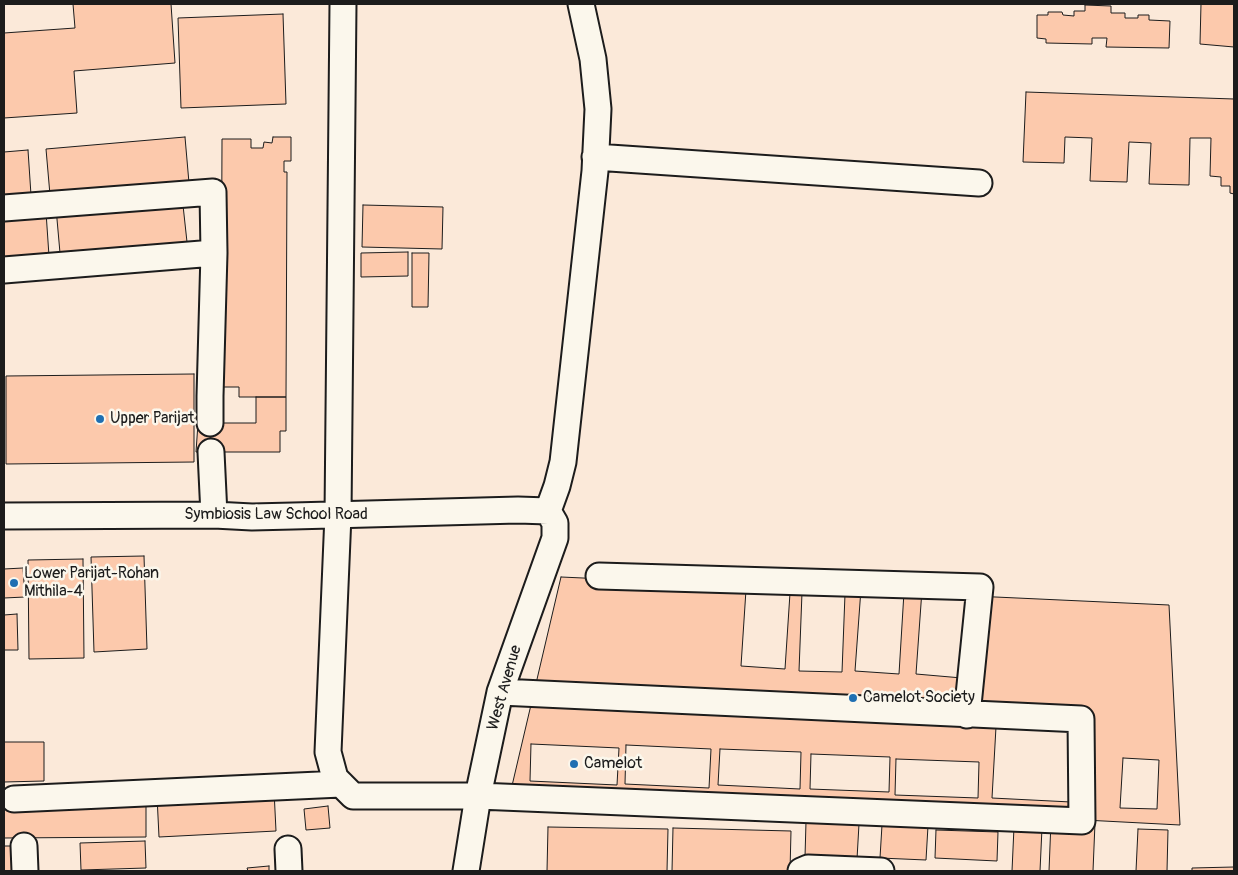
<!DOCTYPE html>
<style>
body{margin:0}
#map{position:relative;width:1238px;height:875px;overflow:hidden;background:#fbe9d9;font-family:Pangolin,sans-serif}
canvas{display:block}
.frame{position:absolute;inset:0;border:5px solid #1c1c1c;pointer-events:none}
</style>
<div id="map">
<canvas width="1238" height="875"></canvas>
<div class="frame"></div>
</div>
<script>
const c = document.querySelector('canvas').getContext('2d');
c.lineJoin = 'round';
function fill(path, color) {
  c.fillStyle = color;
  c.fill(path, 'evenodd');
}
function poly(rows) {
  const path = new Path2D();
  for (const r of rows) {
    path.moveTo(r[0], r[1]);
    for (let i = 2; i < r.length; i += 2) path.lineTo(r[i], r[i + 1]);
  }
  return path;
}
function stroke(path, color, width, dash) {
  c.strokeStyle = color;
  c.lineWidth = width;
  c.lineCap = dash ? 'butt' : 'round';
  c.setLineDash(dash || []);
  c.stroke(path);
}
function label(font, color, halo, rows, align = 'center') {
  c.font = font + ' Pangolin,sans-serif';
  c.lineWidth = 5;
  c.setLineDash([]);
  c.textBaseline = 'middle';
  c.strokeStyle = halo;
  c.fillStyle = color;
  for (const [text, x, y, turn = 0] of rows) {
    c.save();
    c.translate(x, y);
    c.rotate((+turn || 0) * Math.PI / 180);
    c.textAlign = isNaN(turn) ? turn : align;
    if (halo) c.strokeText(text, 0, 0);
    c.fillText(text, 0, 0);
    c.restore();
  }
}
const building = poly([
 [73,4,171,4,175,63,74,71,77,113,4,118,4,33,75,28,73,4],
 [1201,4,1234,4,1234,47,1200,44,1201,4],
 [1085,5,1111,6,1111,13,1125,13,1125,18,1138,18,1138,15,1149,15,1149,20,1170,21,1169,48,1106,47,1107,38,1092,38,1092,44,1046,43,1046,39,1037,38,1037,15,1048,15,1048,12,1062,12,1063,15,1074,16,1074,11,1085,11,1085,5],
 [283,14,286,104,181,108,178,18,283,14],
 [1026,92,1234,99,1234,194,1230,193,1230,186,1221,186,1221,177,1210,176,1211,138,1190,138,1189,185,1149,184,1151,143,1129,142,1127,182,1090,181,1092,138,1065,137,1064,163,1023,162,1026,92],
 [185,137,189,183,50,195,46,149,185,137],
 [273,137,291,137,291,161,284,161,284,172,287,172,286,397,239,397,239,387,221,387,222,139,251,139,251,148,263,148,264,142,272,143,273,137],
 [28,150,31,195,4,197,4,152,28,150],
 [182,196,187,242,60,253,56,208,182,196],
 [363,205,443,207,442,249,362,247,363,205],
 [46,212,49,256,4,259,4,215,46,212],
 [408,252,408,276,361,277,361,253,408,252],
 [412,253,429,253,428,307,412,307,412,253],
 [194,374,194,462,6,464,6,376,194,374],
 [256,397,286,397,286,431,280,431,280,452,196,452,198,423,256,423,256,397],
 [144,556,147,649,94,652,91,557,144,556],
 [83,559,84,658,29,659,28,560,83,559],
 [23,568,25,597,4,598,4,569,23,568],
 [561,577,1169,605,1180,825,511,790,561,577],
 [861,589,904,592,899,674,855,671,861,589],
 [746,590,790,593,785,669,741,666,746,590],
 [922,590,968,594,962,678,916,674,922,590],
 [802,593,845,594,842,672,799,671,802,593],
 [17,614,18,650,4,650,4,615,17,614],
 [996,727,1074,730,1071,802,992,798,996,727],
 [4,742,44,742,44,781,4,782,4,742],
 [531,744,619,748,617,785,530,781,531,744],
 [626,745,711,749,709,788,625,784,626,745],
 [720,749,801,752,800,789,718,785,720,749],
 [811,754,890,757,889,792,810,789,811,754],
 [1123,758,1159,760,1157,809,1120,808,1123,758],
 [896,759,979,762,978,798,895,795,896,759],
 [274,790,276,831,159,837,157,796,274,790],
 [146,801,146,837,4,838,4,802,146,801],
 [328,806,330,828,306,830,304,809,328,806],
 [1051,821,1095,823,1093,871,1049,871,1051,821],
 [806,822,859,824,857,859,805,857,806,822],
 [882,825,928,826,926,860,880,858,882,825],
 [548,827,668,829,667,871,547,871,548,827],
 [1014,827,1042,828,1040,871,1012,871,1014,827],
 [673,828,791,831,790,871,672,871,673,828],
 [1138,829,1168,830,1167,871,1136,871,1138,829],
 [936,830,998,832,997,861,935,858,936,830],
 [145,841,146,868,81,870,80,843,145,841],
 [4,846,11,846,13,871,4,871,4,846],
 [269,866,269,871,248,871,247,868,269,866],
 [1234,867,1234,871,1192,871,1192,868,1234,867]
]);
fill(building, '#fcc9ac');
stroke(building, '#1c1c1c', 1);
const minor = poly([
 [343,4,338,515,328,752,335,778,353,796,478,796,1082,821,1081,719,500,692],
 [595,157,979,183],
 [4,208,213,192,214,253,210,396,210,423],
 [4,270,214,253],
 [211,452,214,515],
 [548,511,557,486,563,462,595,171,598,109,593,59,581,4],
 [4,516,214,515,252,517,293,516,518,510,548,511],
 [599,576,980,587,967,715],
 [14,799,341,784],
 [24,846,25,871],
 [288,849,289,871],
 [466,871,478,796,500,692,555,538,555,523,548,511],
 [801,871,808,868,881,871]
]);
stroke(minor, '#1c1c1c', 29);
stroke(minor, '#fbf7ec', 25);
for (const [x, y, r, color] of [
 [100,419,5,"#1f6fb2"],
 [14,583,5,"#1f6fb2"],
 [853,698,5,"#1f6fb2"],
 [574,764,5,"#1f6fb2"]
]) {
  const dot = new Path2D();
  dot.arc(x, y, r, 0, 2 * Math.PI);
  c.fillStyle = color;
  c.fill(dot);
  stroke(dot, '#fbf7ec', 2);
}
label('16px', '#1c1c1c', '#fbf7ec', [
 ["Upper Parijat",110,419],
 ["Lower Parijat-Rohan",24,574],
 ["Mithila-4",24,592],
 ["Camelot Society",863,698],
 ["Camelot",584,764]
], 'left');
label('16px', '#1c1c1c', '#fbf7ec', [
 ["Symbiosis Law School Road",276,515],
 ["West Avenue",505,688,-74]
]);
</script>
